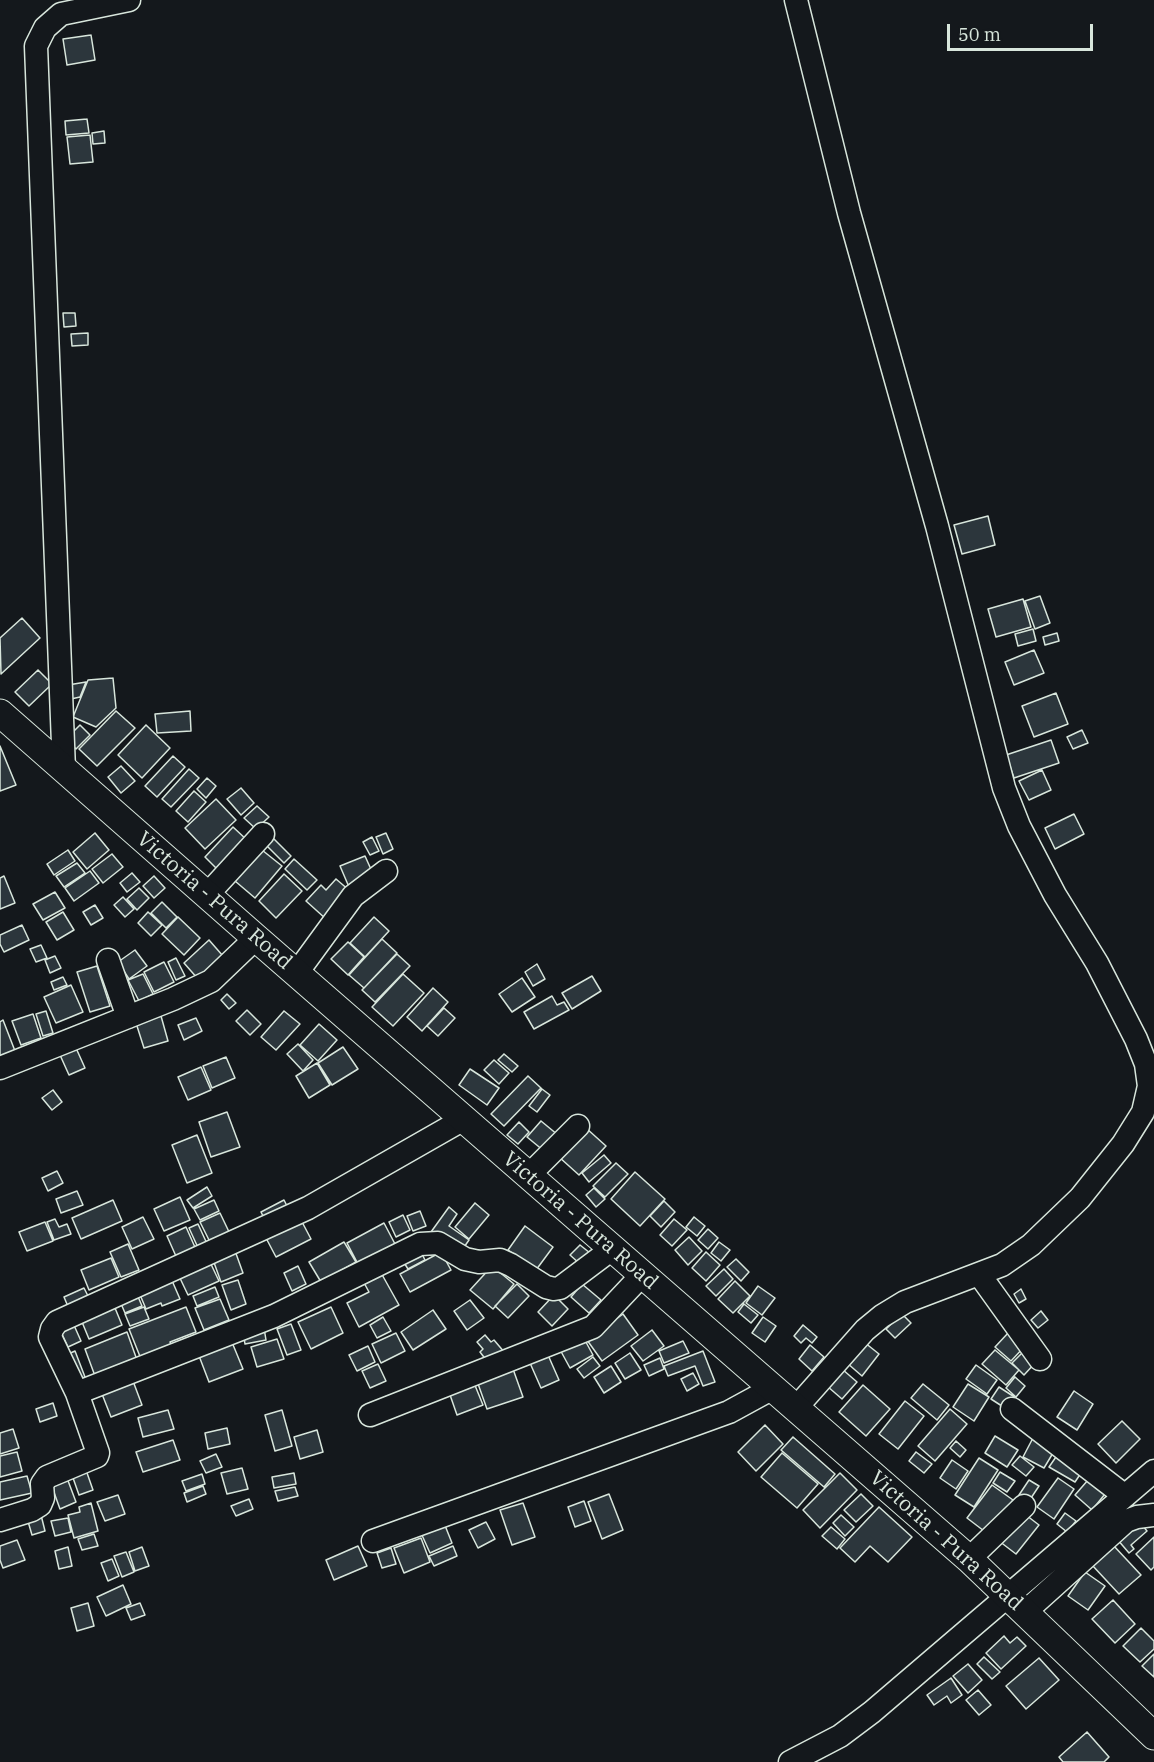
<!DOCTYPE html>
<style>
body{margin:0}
#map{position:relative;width:1154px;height:1762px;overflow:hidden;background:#14181c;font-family:"IBM Plex Serif",serif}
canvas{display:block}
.scale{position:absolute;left:947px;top:24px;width:146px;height:27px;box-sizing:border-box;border:3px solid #d8e6dc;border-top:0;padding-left:8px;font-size:18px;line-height:21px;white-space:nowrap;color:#d8e6dc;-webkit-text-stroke:4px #14181c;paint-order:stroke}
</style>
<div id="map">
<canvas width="1154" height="1762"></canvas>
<div class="scale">50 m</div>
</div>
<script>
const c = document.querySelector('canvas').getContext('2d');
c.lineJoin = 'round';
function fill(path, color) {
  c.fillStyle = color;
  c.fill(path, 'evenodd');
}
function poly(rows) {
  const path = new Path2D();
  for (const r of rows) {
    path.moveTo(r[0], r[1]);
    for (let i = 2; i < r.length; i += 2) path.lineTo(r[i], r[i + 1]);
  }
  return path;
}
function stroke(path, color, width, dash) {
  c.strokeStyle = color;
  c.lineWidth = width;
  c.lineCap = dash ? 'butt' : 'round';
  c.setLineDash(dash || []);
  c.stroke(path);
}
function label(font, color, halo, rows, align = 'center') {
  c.font = font + ' "IBM Plex Serif",serif';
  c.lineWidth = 4.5;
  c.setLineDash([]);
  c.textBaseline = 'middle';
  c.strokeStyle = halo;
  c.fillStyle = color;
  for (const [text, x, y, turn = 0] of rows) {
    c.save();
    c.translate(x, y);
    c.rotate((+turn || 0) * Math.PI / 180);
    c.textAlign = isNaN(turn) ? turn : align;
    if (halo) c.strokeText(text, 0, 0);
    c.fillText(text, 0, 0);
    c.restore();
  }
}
const building = poly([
 [91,35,95,60,67,65,63,39,91,35],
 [87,119,89,133,66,135,65,121,87,119],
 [104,131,105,143,93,144,92,133,104,131],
 [90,135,93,162,70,164,67,137,90,135],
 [63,313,75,313,76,326,64,327,63,313],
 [88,333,88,345,72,346,71,334,88,333],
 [988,516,995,545,962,554,954,525,988,516],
 [1040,596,1050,623,1035,629,1025,601,1040,596],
 [1023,599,1031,627,996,637,988,609,1023,599],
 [22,618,40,638,1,674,0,638,22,618],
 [1033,629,1036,641,1018,646,1015,634,1033,629],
 [1057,633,1059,641,1045,645,1043,637,1057,633],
 [1034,650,1044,673,1014,685,1005,662,1034,650],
 [38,670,52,684,29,706,15,692,38,670],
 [113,678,116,708,96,727,73,717,88,680,113,678],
 [86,682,80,697,71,699,68,685,86,682],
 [1056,693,1068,724,1034,737,1022,706,1056,693],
 [116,711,135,728,97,766,79,749,116,711],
 [190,711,191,731,157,733,155,714,190,711],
 [80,725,90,735,76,749,66,739,80,725],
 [146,725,170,748,142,778,118,755,146,725],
 [1082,730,1088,743,1073,749,1067,737,1082,730],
 [1051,740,1059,763,1014,778,1006,755,1051,740],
 [0,746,16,785,0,791,0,746],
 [173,756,185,767,157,797,145,786,173,756],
 [121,766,135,781,121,793,108,777,121,766],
 [189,769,199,778,171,807,162,799,189,769],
 [1042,770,1051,790,1029,800,1019,781,1042,770],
 [207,778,216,786,206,798,197,789,207,778],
 [241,788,254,803,241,815,227,799,241,788],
 [194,791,206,802,188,822,176,811,194,791],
 [216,799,236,820,205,849,185,828,216,799],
 [257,806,269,817,256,829,244,818,257,806],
 [1074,814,1084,834,1055,849,1045,828,1074,814],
 [233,827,248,841,219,871,205,857,233,827],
 [95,833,109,850,87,869,73,852,95,833],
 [386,833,393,849,383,854,376,837,386,833],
 [271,836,291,856,284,863,264,843,271,836],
 [372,837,379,851,370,855,363,842,372,837],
 [68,850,75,861,54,875,47,864,68,850],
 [262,850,282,866,255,898,235,881,262,850],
 [112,854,123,867,103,883,92,869,112,854],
 [365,856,374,876,349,887,340,866,365,856],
 [294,859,317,880,307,890,285,869,294,859],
 [77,863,85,873,64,887,56,876,77,863],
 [90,871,99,883,74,901,65,888,90,871],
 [132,873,140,882,127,892,120,883,132,873],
 [284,874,302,891,276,918,259,901,284,874],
 [4,876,15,903,0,909,0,878,4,876],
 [154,876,165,888,154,898,143,886,154,876],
 [336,879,350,891,326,919,306,901,321,885,326,890,336,879],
 [139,888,149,898,137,910,127,899,139,888],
 [55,892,65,908,43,920,33,904,55,892],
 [123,897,134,909,125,917,114,905,123,897],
 [162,902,177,917,166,928,151,913,162,902],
 [95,905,103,918,91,925,83,912,95,905],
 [63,912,74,930,57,940,46,922,63,912],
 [148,912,162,925,151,936,138,923,148,912],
 [178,917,200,938,184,955,162,934,178,917],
 [374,917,389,931,365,957,350,943,374,917],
 [22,925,29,940,4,952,0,944,0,935,22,925],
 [382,939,397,953,364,988,349,975,382,939],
 [209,940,223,956,198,979,184,963,209,940],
 [348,942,364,957,348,975,331,959,348,942],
 [41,945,47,958,36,962,30,949,41,945],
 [135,950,147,966,129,979,118,962,135,950],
 [397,954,410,966,375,1002,362,990,397,954],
 [55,956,61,968,50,973,45,960,55,956],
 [176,958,185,976,176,980,168,962,176,958],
 [164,962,174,982,154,992,144,972,164,962],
 [537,964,545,979,533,986,525,972,537,964],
 [97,966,110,1006,90,1012,77,972,97,966],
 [143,974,153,994,139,1001,128,980,143,974],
 [403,974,424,993,393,1026,372,1007,403,974],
 [592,976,601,991,572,1009,562,993,592,976],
 [63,977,67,985,54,990,51,982,63,977],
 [522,978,535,997,512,1012,499,994,522,978],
 [71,985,83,1012,56,1023,44,997,71,985],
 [433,988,448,1002,422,1031,407,1017,433,988],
 [227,994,236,1003,229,1009,221,1000,227,994],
 [552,996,557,1005,564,1002,569,1010,534,1029,524,1012,552,996],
 [444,1008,455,1018,438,1036,427,1026,444,1008],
 [247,1010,261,1024,250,1035,236,1021,247,1010],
 [46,1011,53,1033,43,1036,36,1014,46,1011],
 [284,1011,300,1024,276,1050,261,1037,284,1011],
 [33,1014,41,1038,21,1045,12,1021,33,1014],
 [161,1016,168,1041,144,1048,136,1023,161,1016],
 [196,1018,202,1031,184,1040,178,1025,196,1018],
 [3,1020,15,1051,0,1057,0,1022,3,1020],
 [319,1024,337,1040,318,1061,300,1045,319,1024],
 [298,1044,313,1060,303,1071,287,1054,298,1044],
 [343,1047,358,1069,332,1085,318,1063,343,1047],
 [76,1048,85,1068,69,1075,60,1055,76,1048],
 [504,1054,518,1066,512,1072,498,1060,504,1054],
 [226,1057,235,1078,212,1088,203,1066,226,1057],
 [494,1060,509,1073,499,1084,484,1070,494,1060],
 [317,1063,330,1085,309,1098,296,1076,317,1063],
 [201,1067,211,1090,188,1100,178,1077,201,1067],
 [470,1069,499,1088,487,1105,459,1085,470,1069],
 [528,1076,541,1088,504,1126,491,1114,528,1076],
 [542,1089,550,1095,537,1112,529,1106,542,1089],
 [53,1090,62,1102,52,1110,42,1098,53,1090],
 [227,1112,240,1147,211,1157,199,1122,227,1112],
 [541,1121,558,1135,544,1151,527,1137,541,1121],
 [519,1122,529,1132,518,1144,507,1135,519,1122],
 [586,1128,606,1146,579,1175,559,1157,586,1128],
 [197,1135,212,1173,187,1183,172,1145,197,1135],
 [604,1155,611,1163,589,1182,582,1173,604,1155],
 [616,1163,628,1174,605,1197,593,1186,616,1163],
 [57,1171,63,1183,48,1191,42,1178,57,1171],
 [635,1172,665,1199,640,1226,611,1199,635,1172],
 [207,1187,212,1196,193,1208,187,1200,207,1187],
 [594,1188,605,1199,596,1207,586,1195,594,1188],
 [77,1191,83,1205,61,1213,56,1199,77,1191],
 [180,1197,190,1220,164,1231,154,1209,180,1197],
 [113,1200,122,1221,81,1239,72,1218,113,1200],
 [214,1200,219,1211,200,1220,194,1209,214,1200],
 [284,1200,290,1212,267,1224,261,1212,284,1200],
 [664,1201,675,1212,661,1227,650,1216,664,1201],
 [475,1203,489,1215,469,1239,455,1227,475,1203],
 [449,1207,457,1214,449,1226,469,1240,460,1253,431,1232,449,1207],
 [420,1211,426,1226,413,1231,407,1216,420,1211],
 [220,1213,231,1236,212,1246,200,1222,220,1213],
 [403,1215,410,1230,396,1237,389,1222,403,1215],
 [143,1217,154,1239,132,1249,122,1227,143,1217],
 [694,1217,705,1226,697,1236,686,1227,694,1217],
 [55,1219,59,1227,67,1224,71,1234,54,1240,47,1222,55,1219],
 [674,1219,687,1230,672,1246,660,1235,674,1219],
 [301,1220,311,1239,276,1257,266,1238,301,1220],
 [45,1222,53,1241,27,1251,19,1232,45,1222],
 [384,1223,395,1244,358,1264,347,1243,384,1223],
 [198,1224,209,1248,200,1252,189,1228,198,1224],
 [525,1226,553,1247,536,1270,508,1250,525,1226],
 [186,1227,198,1254,179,1263,167,1236,186,1227],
 [708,1229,718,1238,708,1249,698,1240,708,1229],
 [689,1237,702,1251,688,1265,675,1250,689,1237],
 [344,1242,356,1262,321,1282,309,1262,344,1242],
 [719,1242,730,1250,721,1261,711,1253,719,1242],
 [128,1244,139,1270,121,1277,110,1252,128,1244],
 [580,1245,590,1253,580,1264,570,1255,580,1245],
 [234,1248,243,1273,221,1282,212,1257,234,1248],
 [419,1248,425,1260,408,1269,401,1258,419,1248],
 [441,1252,451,1270,410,1292,400,1274,441,1252],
 [706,1252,720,1265,706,1281,692,1268,706,1252],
 [111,1258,119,1277,89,1290,81,1270,111,1258],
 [736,1259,749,1272,741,1281,727,1267,736,1259],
 [209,1260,219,1281,188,1295,178,1274,209,1260],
 [298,1266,306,1284,292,1291,284,1273,298,1266],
 [492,1266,514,1284,493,1309,470,1290,492,1266],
 [724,1269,733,1279,716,1296,706,1286,724,1269],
 [380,1271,399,1305,359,1327,347,1303,369,1292,363,1281,380,1271],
 [170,1276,180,1299,162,1306,161,1303,146,1309,138,1290,170,1276],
 [238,1280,246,1304,231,1310,222,1285,238,1280],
 [735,1281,750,1296,733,1313,718,1299,735,1281],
 [517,1284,529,1296,508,1318,495,1306,517,1284],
 [582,1284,601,1300,589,1313,571,1297,582,1284],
 [758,1286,775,1298,762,1315,746,1303,758,1286],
 [215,1287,219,1297,197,1306,193,1296,215,1287],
 [84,1288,90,1300,69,1309,64,1297,84,1288],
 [1021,1289,1026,1299,1019,1303,1014,1294,1021,1289],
 [136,1292,142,1306,125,1313,119,1299,136,1292],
 [554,1295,568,1309,552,1326,538,1312,554,1295],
 [220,1299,229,1320,204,1330,195,1308,220,1299],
 [470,1300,484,1318,467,1330,454,1311,470,1300],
 [744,1304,758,1315,751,1323,738,1312,744,1304],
 [144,1307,149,1319,130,1326,125,1314,144,1307],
 [186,1307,196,1332,170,1342,174,1352,143,1364,129,1329,186,1307],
 [331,1307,343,1333,311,1349,298,1322,331,1307],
 [115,1308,122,1325,89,1339,82,1322,115,1308],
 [433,1310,446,1329,413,1350,401,1332,433,1310],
 [1041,1311,1048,1320,1038,1328,1031,1320,1041,1311],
 [623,1314,638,1335,602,1361,587,1340,623,1314],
 [902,1314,911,1323,895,1338,886,1329,902,1314],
 [383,1317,391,1331,377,1338,370,1325,383,1317],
 [763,1317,776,1326,765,1342,752,1333,763,1317],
 [73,1323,81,1341,68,1347,60,1330,73,1323],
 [291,1324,301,1350,287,1355,277,1329,291,1324],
 [803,1325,817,1337,812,1343,806,1338,801,1343,794,1336,803,1325],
 [264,1328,266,1340,245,1344,243,1332,264,1328],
 [652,1330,664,1346,643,1361,631,1346,652,1330],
 [127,1332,137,1360,95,1376,85,1349,127,1332],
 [1009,1332,1025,1346,1011,1361,995,1347,1009,1332],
 [396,1333,405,1351,381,1363,372,1344,396,1333],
 [581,1333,593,1355,570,1368,558,1346,581,1333],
 [229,1335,243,1369,209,1382,196,1348,229,1335],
 [485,1335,491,1342,494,1340,505,1353,490,1365,480,1352,483,1349,477,1342,485,1335],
 [277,1339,284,1359,257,1367,251,1347,277,1339],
 [683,1341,689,1353,664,1363,659,1351,683,1341],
 [864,1342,879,1354,862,1376,847,1363,864,1342],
 [810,1345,824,1357,812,1371,799,1359,810,1345],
 [368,1346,375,1362,357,1371,349,1355,368,1346],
 [995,1350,1019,1370,1006,1385,982,1364,995,1350],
 [75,1351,85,1377,76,1381,66,1355,75,1351],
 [703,1351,715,1382,703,1386,695,1366,668,1376,664,1366,703,1351],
 [1024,1351,1036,1362,1024,1375,1012,1363,1024,1351],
 [630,1353,641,1370,625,1379,615,1363,630,1353],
 [548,1355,559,1380,541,1388,530,1363,548,1355],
 [593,1357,600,1366,584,1378,577,1369,593,1357],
 [660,1358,664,1369,649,1376,644,1365,660,1358],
 [378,1364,386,1381,370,1388,362,1371,378,1364],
 [976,1365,997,1380,987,1394,966,1379,976,1365],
 [611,1366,621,1382,604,1393,594,1377,611,1366],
 [513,1369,523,1397,487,1409,477,1381,513,1369],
 [842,1369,857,1382,842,1399,827,1386,842,1369],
 [693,1373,699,1384,687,1391,681,1379,693,1373],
 [1015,1377,1025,1386,1016,1397,1006,1388,1015,1377],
 [133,1381,142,1405,111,1417,102,1394,133,1381],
 [474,1383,483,1405,457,1415,449,1392,474,1383],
 [923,1384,949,1405,937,1420,911,1398,923,1384],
 [968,1384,989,1397,974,1421,953,1407,968,1384],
 [863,1385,890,1409,866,1436,839,1412,863,1385],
 [999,1387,1016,1398,1008,1410,991,1399,999,1387],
 [1074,1391,1093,1404,1077,1430,1057,1417,1074,1391],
 [905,1401,924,1416,898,1449,879,1434,905,1401],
 [53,1403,57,1416,40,1422,36,1409,53,1403],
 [950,1409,967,1424,935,1461,918,1446,950,1409],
 [168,1410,174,1429,143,1437,138,1418,168,1410],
 [282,1410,292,1446,275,1451,265,1415,282,1410],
 [1122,1421,1140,1439,1116,1463,1098,1444,1122,1421],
 [765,1425,783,1444,756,1471,738,1452,765,1425],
 [227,1428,230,1444,208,1449,205,1433,227,1428],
 [13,1429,19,1448,0,1454,0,1433,13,1429],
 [317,1430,323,1452,300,1459,294,1437,317,1430],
 [995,1436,1018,1450,1007,1467,985,1453,995,1436],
 [1034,1436,1056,1448,1044,1468,1023,1457,1034,1436],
 [793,1437,835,1474,824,1487,781,1450,793,1437],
 [173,1440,180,1460,143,1472,136,1452,173,1440],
 [956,1441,966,1450,960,1457,950,1448,956,1441],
 [17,1452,22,1471,0,1477,0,1456,17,1452],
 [916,1452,932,1464,924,1473,909,1461,916,1452],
 [782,1453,818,1484,797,1508,761,1477,782,1453],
 [216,1454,222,1467,206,1473,200,1461,216,1454],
 [1058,1454,1083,1470,1075,1482,1049,1467,1058,1454],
 [1020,1456,1034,1467,1026,1476,1012,1465,1020,1456],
 [979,1458,998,1470,974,1507,955,1495,979,1458],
 [952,1460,968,1471,956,1489,940,1478,952,1460],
 [242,1468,248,1489,227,1494,221,1473,242,1468],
 [86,1470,93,1490,79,1495,72,1475,86,1470],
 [1000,1472,1015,1481,1007,1492,993,1483,1000,1472],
 [294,1473,296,1484,274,1488,272,1477,294,1473],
 [840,1473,857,1490,820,1528,803,1510,840,1473],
 [202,1474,205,1484,186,1491,182,1481,202,1474],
 [27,1476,32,1493,0,1500,0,1482,27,1476],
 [67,1478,76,1502,60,1509,51,1484,67,1478],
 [1058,1478,1074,1489,1054,1519,1037,1507,1058,1478],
 [1029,1480,1039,1486,1029,1501,1019,1495,1029,1480],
 [1088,1480,1105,1494,1092,1510,1075,1495,1088,1480],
 [992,1485,1013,1500,988,1534,967,1518,992,1485],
 [203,1486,206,1494,187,1502,184,1493,203,1486],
 [295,1487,298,1496,278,1501,275,1491,295,1487],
 [609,1494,623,1530,602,1539,588,1502,609,1494],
 [861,1494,873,1506,856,1522,844,1510,861,1494],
 [118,1495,125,1514,105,1521,97,1502,118,1495],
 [249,1499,253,1509,236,1516,231,1506,249,1499],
 [584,1501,591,1521,575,1527,568,1507,584,1501],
 [91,1503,98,1531,74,1538,68,1515,80,1512,79,1507,91,1503],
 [523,1503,535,1537,512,1545,500,1510,523,1503],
 [879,1507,912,1537,888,1562,870,1546,855,1562,840,1548,879,1507],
 [1022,1512,1039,1525,1016,1554,999,1541,1022,1512],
 [1065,1513,1076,1521,1067,1532,1057,1524,1065,1513],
 [41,1515,45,1531,32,1535,27,1518,41,1515],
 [841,1515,854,1527,845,1536,833,1523,841,1515],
 [68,1518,71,1532,55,1536,51,1521,68,1518],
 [1139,1521,1147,1531,1131,1545,1134,1549,1129,1553,1117,1539,1139,1521],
 [486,1522,495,1539,478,1548,469,1530,486,1522],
 [444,1523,452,1543,430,1553,421,1533,444,1523],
 [831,1527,845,1539,837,1549,822,1536,831,1527],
 [94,1534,98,1546,82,1550,78,1539,94,1534],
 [1154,1537,1154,1567,1151,1570,1136,1554,1154,1537],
 [421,1538,430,1562,404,1573,394,1548,421,1538],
 [17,1540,25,1560,3,1568,0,1560,0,1546,17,1540],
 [1113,1545,1141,1575,1119,1594,1092,1565,1113,1545],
 [358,1546,367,1566,334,1580,326,1560,358,1546],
 [453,1546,457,1556,434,1566,429,1556,453,1546],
 [68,1547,72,1566,59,1569,55,1551,68,1547],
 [142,1547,149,1566,135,1571,129,1552,142,1547],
 [391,1548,396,1564,382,1568,377,1553,391,1548],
 [126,1552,134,1572,122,1577,114,1556,126,1552],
 [112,1559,119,1576,108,1581,101,1563,112,1559],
 [1085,1572,1105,1586,1088,1610,1068,1596,1085,1572],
 [123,1585,131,1604,106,1616,97,1597,123,1585],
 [1113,1600,1135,1624,1115,1643,1092,1619,1113,1600],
 [88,1603,94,1626,77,1631,71,1608,88,1603],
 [140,1603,145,1615,131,1620,126,1608,140,1603],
 [1141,1628,1154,1641,1154,1649,1140,1662,1123,1646,1141,1628],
 [1004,1636,1010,1643,1017,1637,1026,1646,1001,1669,986,1653,1004,1636],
 [1154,1654,1154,1677,1142,1666,1154,1654],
 [984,1657,1000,1672,992,1679,977,1664,984,1657],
 [1039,1658,1059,1680,1026,1709,1006,1686,1039,1658],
 [968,1664,982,1680,968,1693,953,1676,968,1664],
 [951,1678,962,1695,951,1703,947,1696,934,1705,927,1695,951,1678],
 [978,1690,991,1705,979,1715,966,1700,978,1690],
 [1087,1732,1109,1757,1104,1762,1063,1762,1059,1757,1087,1732]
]);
fill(building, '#2c363c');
stroke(building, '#d8e6dc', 1.5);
const minor = poly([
 [64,770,36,46,45,28,61,14,129,0],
 [207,895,263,834],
 [108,960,128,1017],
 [296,974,353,896,386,871],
 [0,1068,173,999,211,981,256,938],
 [528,1176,578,1126],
 [979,1274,1040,1359],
 [77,1393,50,1337,52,1329,57,1322,308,1208,464,1119],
 [796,1408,865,1330,882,1316,905,1302,1002,1265,1031,1245,1080,1198,1123,1144,1143,1112,1149,1086,1146,1064,1136,1039,1097,963,1055,895,1019,826,1004,788,937,526,849,213,796,0],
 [1012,1409,1125,1496],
 [370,1415,593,1327,642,1275],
 [0,1520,32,1510,40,1505,43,1498,42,1484,47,1477,97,1456,98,1453,77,1393,274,1316,420,1244,438,1243,465,1259,479,1262,500,1260,511,1265,546,1287,554,1289,560,1288,612,1249],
 [373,1541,729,1412,773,1388],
 [969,1559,1024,1506],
 [1025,1612,1126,1521,1137,1517,1154,1515],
 [790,1762,840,1736,872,1712,1154,1471]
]);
const major = poly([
 [0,713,256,938,969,1559,1154,1736]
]);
stroke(minor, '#d8e6dc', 25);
stroke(major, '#d8e6dc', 29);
stroke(minor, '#14181c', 22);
stroke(major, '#14181c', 27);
label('21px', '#d8e6dc', '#14181c', [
 ["Victoria - Pura Road",214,901,41],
 ["Victoria - Pura Road",580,1221,41],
 ["Victoria - Pura Road",946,1541,42]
]);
</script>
